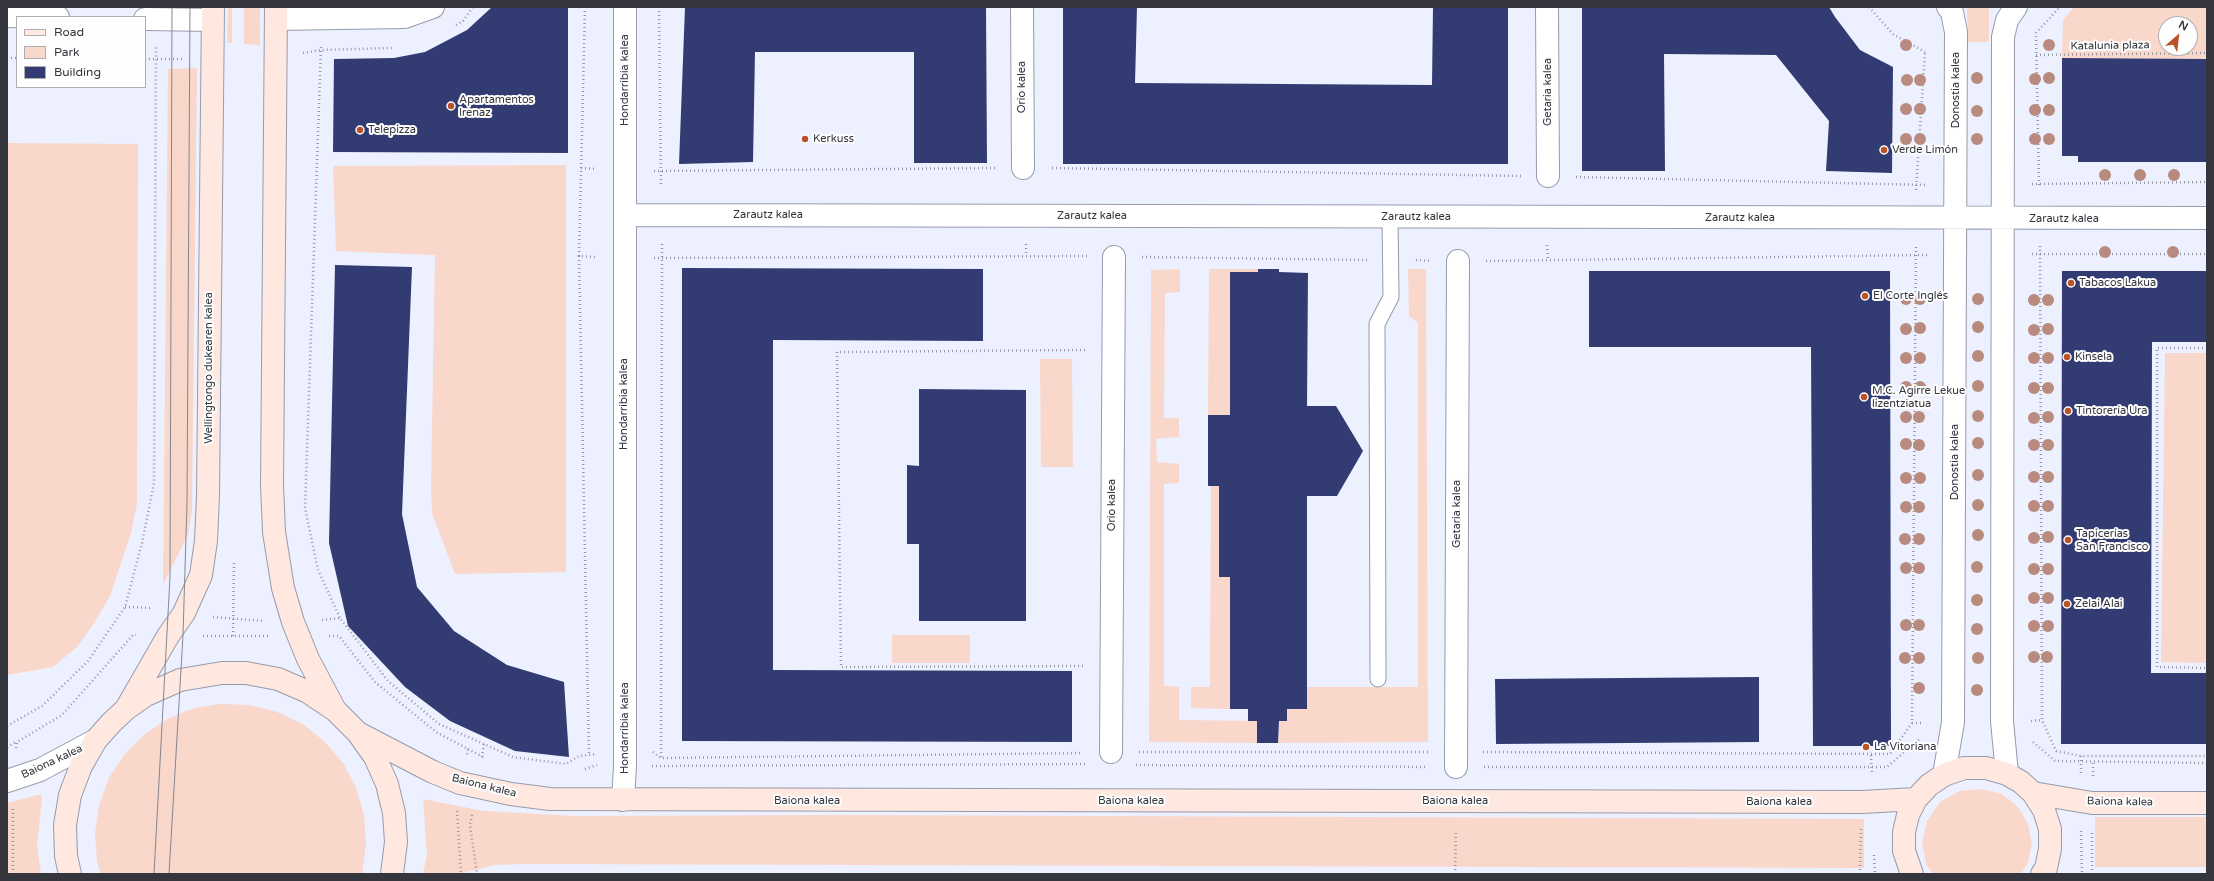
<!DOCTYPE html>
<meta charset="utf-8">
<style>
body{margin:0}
#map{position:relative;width:2214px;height:881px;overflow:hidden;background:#edf0fe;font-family:"Varela Round",sans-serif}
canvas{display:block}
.frame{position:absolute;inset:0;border:8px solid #35363d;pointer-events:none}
.legend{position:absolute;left:16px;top:16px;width:130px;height:72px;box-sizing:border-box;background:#fefefe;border:1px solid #aeaeb1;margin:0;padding:5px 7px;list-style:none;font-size:12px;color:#35363d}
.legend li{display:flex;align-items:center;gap:8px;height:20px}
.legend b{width:20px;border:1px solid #aeaeb1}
.north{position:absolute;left:2158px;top:16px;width:40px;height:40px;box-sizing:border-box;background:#fefefe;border:1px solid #aeaeb1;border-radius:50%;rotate:28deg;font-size:11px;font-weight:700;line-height:16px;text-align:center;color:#35363d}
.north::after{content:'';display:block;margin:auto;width:14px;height:18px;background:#ba532b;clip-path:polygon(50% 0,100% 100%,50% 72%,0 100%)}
</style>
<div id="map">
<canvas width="2214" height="881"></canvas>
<div class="frame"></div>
<ul class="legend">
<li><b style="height:5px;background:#fee8e0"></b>Road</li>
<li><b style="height:11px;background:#fad7cb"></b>Park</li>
<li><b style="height:11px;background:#323b72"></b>Building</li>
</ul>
<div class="north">N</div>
</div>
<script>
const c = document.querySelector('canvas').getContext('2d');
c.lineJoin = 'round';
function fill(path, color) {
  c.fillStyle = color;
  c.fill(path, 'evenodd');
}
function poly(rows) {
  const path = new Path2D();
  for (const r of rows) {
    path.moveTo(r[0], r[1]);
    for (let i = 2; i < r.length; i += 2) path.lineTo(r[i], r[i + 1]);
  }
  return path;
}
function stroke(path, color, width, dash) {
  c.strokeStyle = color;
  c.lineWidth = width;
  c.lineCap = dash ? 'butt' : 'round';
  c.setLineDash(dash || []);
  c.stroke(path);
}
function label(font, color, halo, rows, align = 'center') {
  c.font = font + ' "Varela Round",sans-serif';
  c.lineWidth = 4;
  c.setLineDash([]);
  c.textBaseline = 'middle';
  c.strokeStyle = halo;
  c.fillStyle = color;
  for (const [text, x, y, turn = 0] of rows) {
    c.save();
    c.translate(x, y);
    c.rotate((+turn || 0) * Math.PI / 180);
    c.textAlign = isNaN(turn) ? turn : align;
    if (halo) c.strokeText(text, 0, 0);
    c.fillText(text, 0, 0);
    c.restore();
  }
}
fill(poly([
 [228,7,232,7,232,43,227,43],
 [244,7,260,7,260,45,244,44],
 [1967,7,1989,7,1989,42,1968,42],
 [2074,7,2207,7,2207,59,2062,58,2063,20],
 [2166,24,2190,24,2190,48,2166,48],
 [197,68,192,511,188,535,163,585,168,69],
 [7,143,138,144,137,504,131,533,110,596,94,623,77,647,53,667,7,675],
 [566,165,566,572,455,574,432,513,431,488,435,255,336,251,333,166],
 [1180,269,1180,292,1165,293,1164,418,1179,418,1179,437,1156,439,1157,462,1179,464,1179,483,1164,484,1164,686,1179,687,1179,720,1257,721,1257,743,1149,742,1151,270],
 [1209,269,1258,269,1258,272,1230,272,1230,415,1208,415],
 [1408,269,1426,269,1428,742,1278,743,1279,721,1287,721,1287,709,1307,709,1307,687,1418,687,1418,323,1409,316],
 [2165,353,2207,353,2207,663,2161,662],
 [1040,359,1072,359,1073,467,1041,467],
 [1211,486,1219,486,1219,577,1230,577,1230,709,1191,708,1191,687,1210,687],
 [892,635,970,635,970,663,892,663],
 [221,704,250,705,277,712,303,724,325,742,343,763,356,788,364,815,366,844,362,874,101,874,97,861,95,833,99,805,109,778,124,755,144,735,167,719,194,708],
 [1981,789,2002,794,2018,807,2028,824,2032,843,2028,863,2021,874,1933,874,1926,864,1922,842,1927,821,1940,802,1959,791],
 [37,795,41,795,42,799,37,845,41,874,13,874,7,872,7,803],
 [423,799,484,811,576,816,841,815,1864,819,1864,868,524,864,495,865,458,874,423,874,427,855],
 [2095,817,2207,817,2207,867,2095,867]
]), '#fad7cb');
fill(poly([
 [492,7,568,7,568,153,333,152,334,59,394,58,425,52,467,30],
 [685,7,986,7,987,163,914,163,914,52,755,52,753,162,679,164],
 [1063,7,1137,7,1135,83,1432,85,1433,7,1508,7,1508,164,1063,164],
 [1582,7,1829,7,1835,17,1860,50,1893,67,1892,173,1826,171,1829,121,1776,55,1664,54,1665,171,1582,171],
 [2062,58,2207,59,2207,162,2078,162,2078,156,2062,156],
 [335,265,412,267,402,514,417,587,454,631,507,665,564,682,569,757,515,751,450,721,405,687,348,626,329,543],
 [682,268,983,269,983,341,773,340,773,670,1072,671,1072,742,682,741],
 [1258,269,1279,269,1279,272,1308,273,1307,406,1336,406,1363,451,1337,496,1307,496,1307,709,1287,709,1287,721,1279,721,1278,743,1257,743,1257,721,1248,721,1248,709,1230,709,1230,577,1219,577,1219,486,1208,486,1208,415,1230,415,1230,272,1258,272],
 [1589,271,1890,271,1891,746,1813,746,1811,347,1589,347],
 [2062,271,2207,271,2207,342,2152,342,2151,673,2207,673,2207,744,2061,744],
 [919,389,1026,390,1026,621,919,621,919,544,907,544,907,465,919,466],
 [1759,677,1759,742,1496,744,1495,679]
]), '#323b72');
const lane = poly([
 [1378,679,1377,324,1391,297,1390,217]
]);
const street = poly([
 [1022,7,1023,168],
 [1547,7,1548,176],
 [7,16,58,17],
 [145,19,212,20],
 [276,19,405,17,433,7],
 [626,215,2207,218],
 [1111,752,1114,257],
 [1456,767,1458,261],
 [2007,774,2002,721,2003,37,2007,20,2016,7],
 [1944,775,1953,722,1956,32,1952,12,1948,7],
 [7,781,40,770,96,740],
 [623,800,625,766,625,7]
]);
const secondary = poly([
 [276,7,272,485,274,532,283,588,293,622,308,659,335,710],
 [126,709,168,636,184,613,201,575,206,541,208,495,213,7],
 [358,733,433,772,460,783,511,794,550,799,1862,802,1916,799],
 [2033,793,2092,803,2207,803],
 [70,874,66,856,65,825,70,795,81,766,96,740,111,723,126,709,146,695,180,680,222,673,246,673,278,679,308,692,335,710,358,733,375,757,387,784,394,813,396,842,392,874],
 [1912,874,1904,851,1904,832,1908,815,1916,799,1929,785,1944,775,1964,768,1986,768,2007,774,2021,782,2033,793,2044,810,2050,829,2050,849,2046,868,2042,874]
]);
stroke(lane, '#979bab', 17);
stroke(street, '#979bab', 24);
stroke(secondary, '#979bab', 24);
stroke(poly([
 [585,7,579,256,597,257],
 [659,7,661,187],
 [1869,7,1893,34,1925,52],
 [456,25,463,21,473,7],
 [321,47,305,508,318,570,340,618],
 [303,53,320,50,392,48],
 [2036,55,2207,53],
 [7,58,17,58],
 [145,59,185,59],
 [581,168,597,169],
 [1052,168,1521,176],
 [654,171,995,168],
 [1576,177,1927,185],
 [2032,184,2207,182],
 [2039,185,2036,33,2060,7],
 [1916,190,1925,52],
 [1026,244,1026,256],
 [1547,245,1548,260],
 [2040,246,2042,720,2056,751,2081,756,2207,756],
 [2032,254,2207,254],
 [579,256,589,755],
 [1142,257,1367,260],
 [654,258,1087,256],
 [1416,260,1431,261],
 [1486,261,1927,255],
 [2207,348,2157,348,2157,667,2207,668],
 [125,607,153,608],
 [213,617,264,621],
 [322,620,340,618,388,681,439,724,513,757,566,764,579,756,597,754],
 [203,636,268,636],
 [233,636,234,560],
 [329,636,339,636,375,682,436,732,468,749,467,755],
 [1083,666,841,667,837,352,1085,350],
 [2031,721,2042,720],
 [1912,723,1924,723],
 [7,726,42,706,88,661,125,607,142,543,154,483,156,47],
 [2033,742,2055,761,2207,763],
 [7,747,16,742],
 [16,748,17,742,62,715,133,635,136,635],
 [468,749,485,758],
 [653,752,661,758,1082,753],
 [1139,752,1428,752],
 [1483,752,1890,754,1912,723,1916,245],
 [1871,755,1872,774],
 [2081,756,2081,774],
 [482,757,484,743],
 [661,757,662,242],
 [1136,765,1427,767],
 [652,766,1085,764],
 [1484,767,1887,767,1921,738],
 [585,769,597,765],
 [2093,776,2093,762],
 [457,811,461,874],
 [472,815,470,825,477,874],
 [2081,831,2082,874],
 [1874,855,1875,874],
 [13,874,13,809],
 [1455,874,1456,830],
 [1860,874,1861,829],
 [2092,874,2092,831]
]), '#9799a4', 2.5, [1, 3]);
stroke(lane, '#fff', 15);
stroke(street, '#fff', 22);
stroke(secondary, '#fee8e0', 22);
stroke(poly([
 [154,874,170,577,172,7],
 [169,874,183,635,187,503,190,7]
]), '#858791', 1);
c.fillStyle = '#b98b7f';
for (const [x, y] of [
 [1906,45],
 [2049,45],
 [1977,78],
 [2049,78],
 [2035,79],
 [1907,80],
 [1920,80],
 [1906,109],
 [1920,109],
 [2035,110],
 [2049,110],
 [1977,111],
 [1906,139],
 [1920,139],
 [1977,139],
 [2035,139],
 [2049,139],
 [2105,175],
 [2140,175],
 [2174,175],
 [2105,252],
 [2173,252],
 [1906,299],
 [1920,299],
 [1978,299],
 [2034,300],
 [2048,300],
 [1978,327],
 [1920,328],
 [1906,329],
 [2048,329],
 [2034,330],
 [1978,356],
 [1906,358],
 [1920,358],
 [2034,358],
 [2048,358],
 [1978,386],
 [1906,387],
 [1920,387],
 [2034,388],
 [2048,388],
 [1978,416],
 [1906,417],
 [1919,417],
 [2048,417],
 [2034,418],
 [1978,443],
 [1906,444],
 [1919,445],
 [2034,445],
 [2048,445],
 [1978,475],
 [2034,477],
 [2048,477],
 [1906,478],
 [1920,478],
 [1978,505],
 [2034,506],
 [2048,506],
 [1906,507],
 [1919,507],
 [1978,535],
 [2048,537],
 [2034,538],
 [1905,539],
 [1919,539],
 [1977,567],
 [1906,568],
 [1919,568],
 [2034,569],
 [2048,569],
 [2034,598],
 [2048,598],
 [1977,600],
 [1906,625],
 [1919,625],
 [2034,626],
 [2048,626],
 [1977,629],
 [2034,657],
 [2047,657],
 [1905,658],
 [1919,658],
 [1978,658],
 [1919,688],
 [1977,690]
]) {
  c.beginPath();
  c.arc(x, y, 6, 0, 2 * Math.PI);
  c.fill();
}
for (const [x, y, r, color] of [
 [451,106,4,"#ba532b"],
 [360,130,4,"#ba532b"],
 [805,139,4,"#ba532b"],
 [1884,150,4,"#ba532b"],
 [2071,283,4,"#ba532b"],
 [1865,296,4,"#ba532b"],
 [2067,357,4,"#ba532b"],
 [1864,397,4,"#ba532b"],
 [2068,411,4,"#ba532b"],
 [2068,540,4,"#ba532b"],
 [2067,604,4,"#ba532b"],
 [1866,747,4,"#ba532b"]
]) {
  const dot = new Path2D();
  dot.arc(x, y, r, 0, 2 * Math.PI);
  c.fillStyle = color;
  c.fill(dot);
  stroke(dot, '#fefefe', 1.5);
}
label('11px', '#35363d', '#fefefe', [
 ["Katalunia plaza",2110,46,-1],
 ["Hondarribia kalea",625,80,-90],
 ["Orio kalea",1022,87,-90],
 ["Donostia kalea",1956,90,-90],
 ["Getaria kalea",1548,92,-90],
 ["Zarautz kalea",768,215],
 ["Zarautz kalea",1092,216],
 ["Zarautz kalea",1416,217],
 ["Zarautz kalea",1740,218],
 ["Zarautz kalea",2064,219],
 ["Wellingtongo dukearen kalea",209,368,-90],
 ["Hondarribia kalea",624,404,-90],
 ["Donostia kalea",1955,462,-90],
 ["Orio kalea",1112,505,-90],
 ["Getaria kalea",1457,514,-90],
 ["Hondarribia kalea",625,728,-90],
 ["Baiona kalea",52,762,-25],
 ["Baiona kalea",484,786,14],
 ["Baiona kalea",807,801],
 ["Baiona kalea",1131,801],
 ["Baiona kalea",1455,801],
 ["Baiona kalea",1779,802],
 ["Baiona kalea",2120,802,1]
]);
label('11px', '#35363d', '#fefefe', [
 ["Apartamentos",459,100],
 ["Irenaz",459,113],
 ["Telepizza",368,130],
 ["Kerkuss",813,139],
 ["Verde Limón",1892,150],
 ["Tabacos Lakua",2079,283],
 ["El Corte Inglés",1873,296],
 ["Kinsela",2075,357],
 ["M.C. Agirre Lekue",1872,391],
 ["lizentziatua",1872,404],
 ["Tintorería Ura",2076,411],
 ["Tapicerías",2076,534],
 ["San Francisco",2076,547],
 ["Zelai Alai",2075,604],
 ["La Vitoriana",1874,747]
], 'left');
</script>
